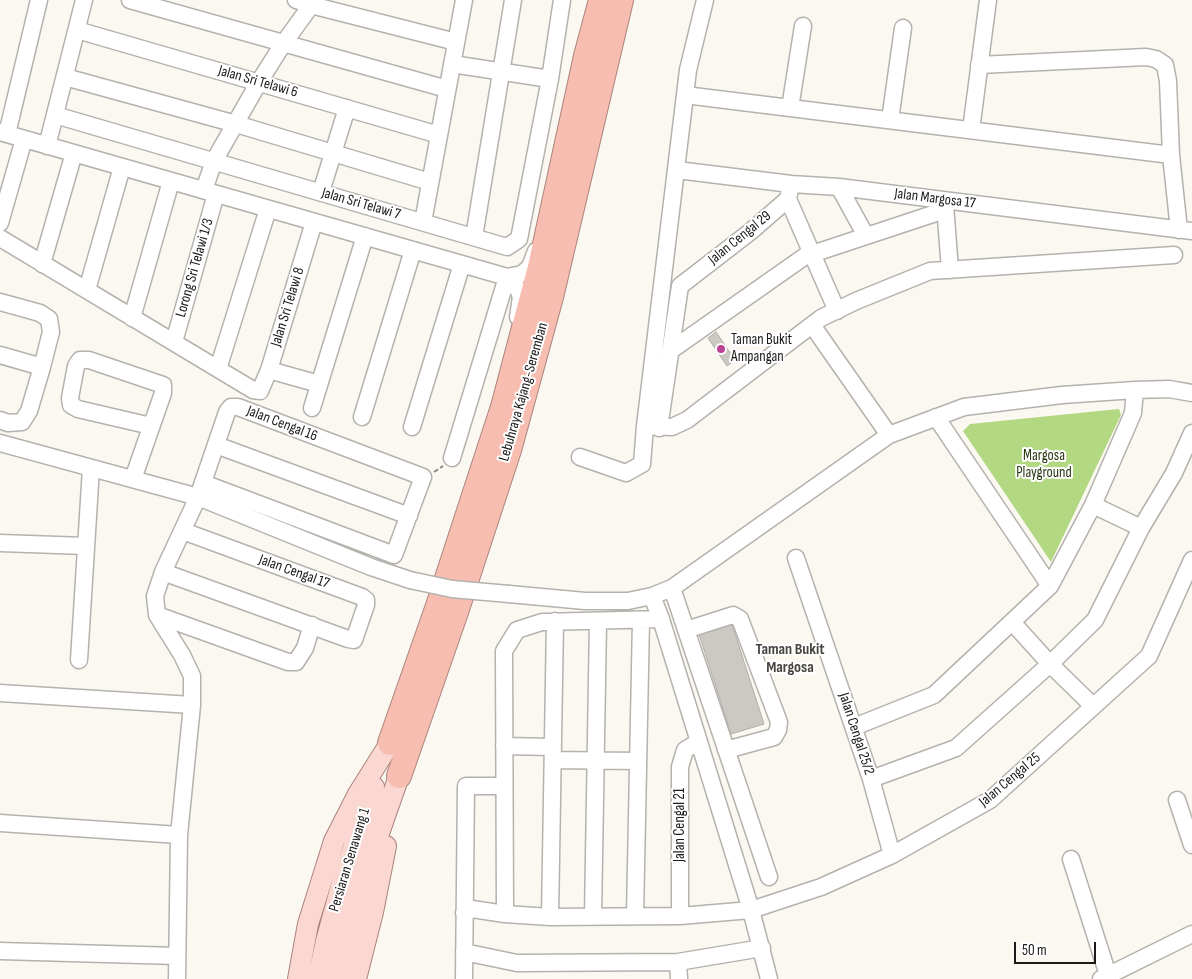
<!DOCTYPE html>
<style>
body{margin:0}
#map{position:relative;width:1192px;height:979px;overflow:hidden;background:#fbf8f2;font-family:"Sofia Sans Condensed",sans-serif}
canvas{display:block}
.scale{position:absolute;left:1014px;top:942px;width:82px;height:22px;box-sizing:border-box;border:2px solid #1c1a19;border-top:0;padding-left:6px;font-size:15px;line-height:18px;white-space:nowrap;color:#1c1a19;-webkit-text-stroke:4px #fff;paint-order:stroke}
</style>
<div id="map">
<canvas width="1192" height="979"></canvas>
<div class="scale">50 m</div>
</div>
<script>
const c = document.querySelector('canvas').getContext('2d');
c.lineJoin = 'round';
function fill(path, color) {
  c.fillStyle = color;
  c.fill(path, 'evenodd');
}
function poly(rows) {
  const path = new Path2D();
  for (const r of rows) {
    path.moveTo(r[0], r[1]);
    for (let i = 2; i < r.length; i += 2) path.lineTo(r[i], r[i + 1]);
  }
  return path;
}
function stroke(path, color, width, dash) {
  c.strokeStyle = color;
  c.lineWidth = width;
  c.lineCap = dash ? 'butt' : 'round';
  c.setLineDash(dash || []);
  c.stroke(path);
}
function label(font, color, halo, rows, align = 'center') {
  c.font = font + ' "Sofia Sans Condensed",sans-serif';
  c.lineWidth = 4;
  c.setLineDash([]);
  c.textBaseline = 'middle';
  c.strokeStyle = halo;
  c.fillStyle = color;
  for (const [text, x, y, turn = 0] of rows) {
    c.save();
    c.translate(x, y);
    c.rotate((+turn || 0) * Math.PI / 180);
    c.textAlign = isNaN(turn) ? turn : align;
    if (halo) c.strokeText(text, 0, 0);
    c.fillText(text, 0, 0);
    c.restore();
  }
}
fill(poly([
 [1119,409,1121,415,1051,562,963,431,970,424]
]), '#b2d881');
const building = poly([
 [716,332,735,360,727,366,708,338,716,332],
 [731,621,764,724,731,734,698,631,731,621]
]);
fill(building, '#ccc9c4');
stroke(building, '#b0ada8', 1);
const minor = poly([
 [130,0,447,89],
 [296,0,311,5,456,42],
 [705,0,688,70,645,426,672,427,687,420,821,318,856,301,930,271,1174,255],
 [77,30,439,135],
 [452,64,550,79],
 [979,65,1146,57,1156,59,1165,65,1168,81,1171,155,1179,230],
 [65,77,236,124,430,182],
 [685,95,1171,155],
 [790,108,803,26],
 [55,115,507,247,519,239,550,79,562,0],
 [890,120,903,28],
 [971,130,988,0],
 [0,132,507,277,522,274,530,267,536,251],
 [7,134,39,0],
 [47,146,84,0],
 [677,170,791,184,839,187,1192,231],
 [839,187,866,236],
 [204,190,214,161,259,82,283,44,315,0],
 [321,192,347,108],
 [788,199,837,311],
 [945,205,950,270],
 [423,222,464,0],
 [0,223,24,139],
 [474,237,513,0],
 [0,238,253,390,260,391,269,370,314,222],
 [812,254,945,210],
 [42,264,74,153],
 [507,277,518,289,521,297,518,317],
 [87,290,122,167],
 [0,302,40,313,49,319,51,332,42,367,29,411,22,422,8,423,0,420],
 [132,318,171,181],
 [812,325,889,435],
 [174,342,216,194],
 [670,351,811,252],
 [0,355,42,367],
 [218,369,268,209],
 [269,370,319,384],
 [312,408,365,236],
 [362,417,413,250],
 [936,417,1050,586],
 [412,427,462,264],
 [659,428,680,286,750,232,788,199,791,184],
 [0,443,198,497,371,567,410,580],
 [216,445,409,516],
 [580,457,626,473,642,464,645,426],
 [452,458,507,277],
 [133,479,163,393,163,385,89,360,80,360,76,366,70,398,71,405,78,409,151,426],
 [1141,528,1174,473,1192,433],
 [0,543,86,546],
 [796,558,871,779,892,855],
 [163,572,348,639,354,640,366,605,366,600,362,597,183,531],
 [672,588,769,877],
 [509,594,585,601,628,601,652,596,672,588,889,435,964,407,1062,395,1135,390,1169,389,1192,393],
 [652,596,661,619,751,910,769,979],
 [157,615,288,662,296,662,305,648,312,625],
 [1012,622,1050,664,1093,706],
 [686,630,733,615,740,619,779,722,778,730,774,737,726,750],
 [79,660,91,468],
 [0,693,192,705],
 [854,727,934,695,1050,586,1093,505,1133,413,1135,390],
 [504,746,553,747],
 [553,760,638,761],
 [871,779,956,748,1050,664,1095,620,1141,528,1093,505],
 [1177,800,1192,845],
 [0,823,179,835],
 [1071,859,1108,975],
 [464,913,472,909,505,914,550,917,680,916,751,910,821,887,892,855,990,800,1149,656,1192,560],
 [505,914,504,651,517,630,542,622,661,619],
 [593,916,598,621],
 [635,916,641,620],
 [680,916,680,767,685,750,698,742],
 [550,917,555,621],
 [0,951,177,956],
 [464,952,517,963,678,962,762,948],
 [678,962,679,979],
 [177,979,179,835,192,705,192,676,182,655,157,615,155,596,163,572,198,497,227,412,231,407,238,407,423,477,394,555,203,483],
 [464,979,466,786,504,786],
 [1101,979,1192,934]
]);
const major = poly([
 [298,979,308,924,334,841,358,794,390,743],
 [318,979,326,941,345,872,374,787],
 [337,979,344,946,364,876,399,776],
 [356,979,373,912,386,846]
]);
const highway = poly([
 [390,743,438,606,503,407,540,267,586,56,601,0],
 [399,776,456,612,509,450,551,297,621,0]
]);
stroke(minor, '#b5b2ad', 19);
stroke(major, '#aa847c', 22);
stroke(highway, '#aa847c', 26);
stroke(poly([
 [434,472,443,466]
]), '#888582', 2, [5, 2.5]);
stroke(minor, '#fff', 16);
stroke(major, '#fad7d0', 20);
stroke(highway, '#f7bdb1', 24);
const minorBridge = poly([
 [410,580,452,589,509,594]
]);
stroke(minorBridge, '#b5b2ad', 19, []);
stroke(minorBridge, '#fff', 16);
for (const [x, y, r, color] of [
 [721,349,5,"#bc4294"]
]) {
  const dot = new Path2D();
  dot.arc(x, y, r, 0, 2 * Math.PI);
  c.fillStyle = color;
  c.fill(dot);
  stroke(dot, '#fff', 2);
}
label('15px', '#1c1a19', '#fff', [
 ["Jalan Sri Telawi 6",258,82,16],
 ["Jalan Margosa 17",935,199,7],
 ["Jalan Sri Telawi 7",361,204,16],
 ["Jalan Cengal 29",740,238,-39],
 ["Lorong Sri Telawi 1/3",195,268,-74],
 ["Jalan Sri Telawi 8",288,307,-73],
 ["Lebuhraya Kajang-Seremban",524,392,-74],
 ["Jalan Cengal 16",282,424,21],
 ["Jalan Cengal 17",294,572,20],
 ["Jalan Cengal 25/2",856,734,72],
 ["Jalan Cengal 25",1010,780,-40],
 ["Jalan Cengal 21",680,825,-90],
 ["Persiaran Senawang 1",350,860,-73]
]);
label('15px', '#1c1a19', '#fff', [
 ["Taman Bukit",731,340],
 ["Ampangan",731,357]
], 'left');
label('15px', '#293812', '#fff', [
 ["Margosa",1044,456],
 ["Playground",1044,473]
]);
label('bold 16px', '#474440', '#fff', [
 ["Taman Bukit",790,650],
 ["Margosa",790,668]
]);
</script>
